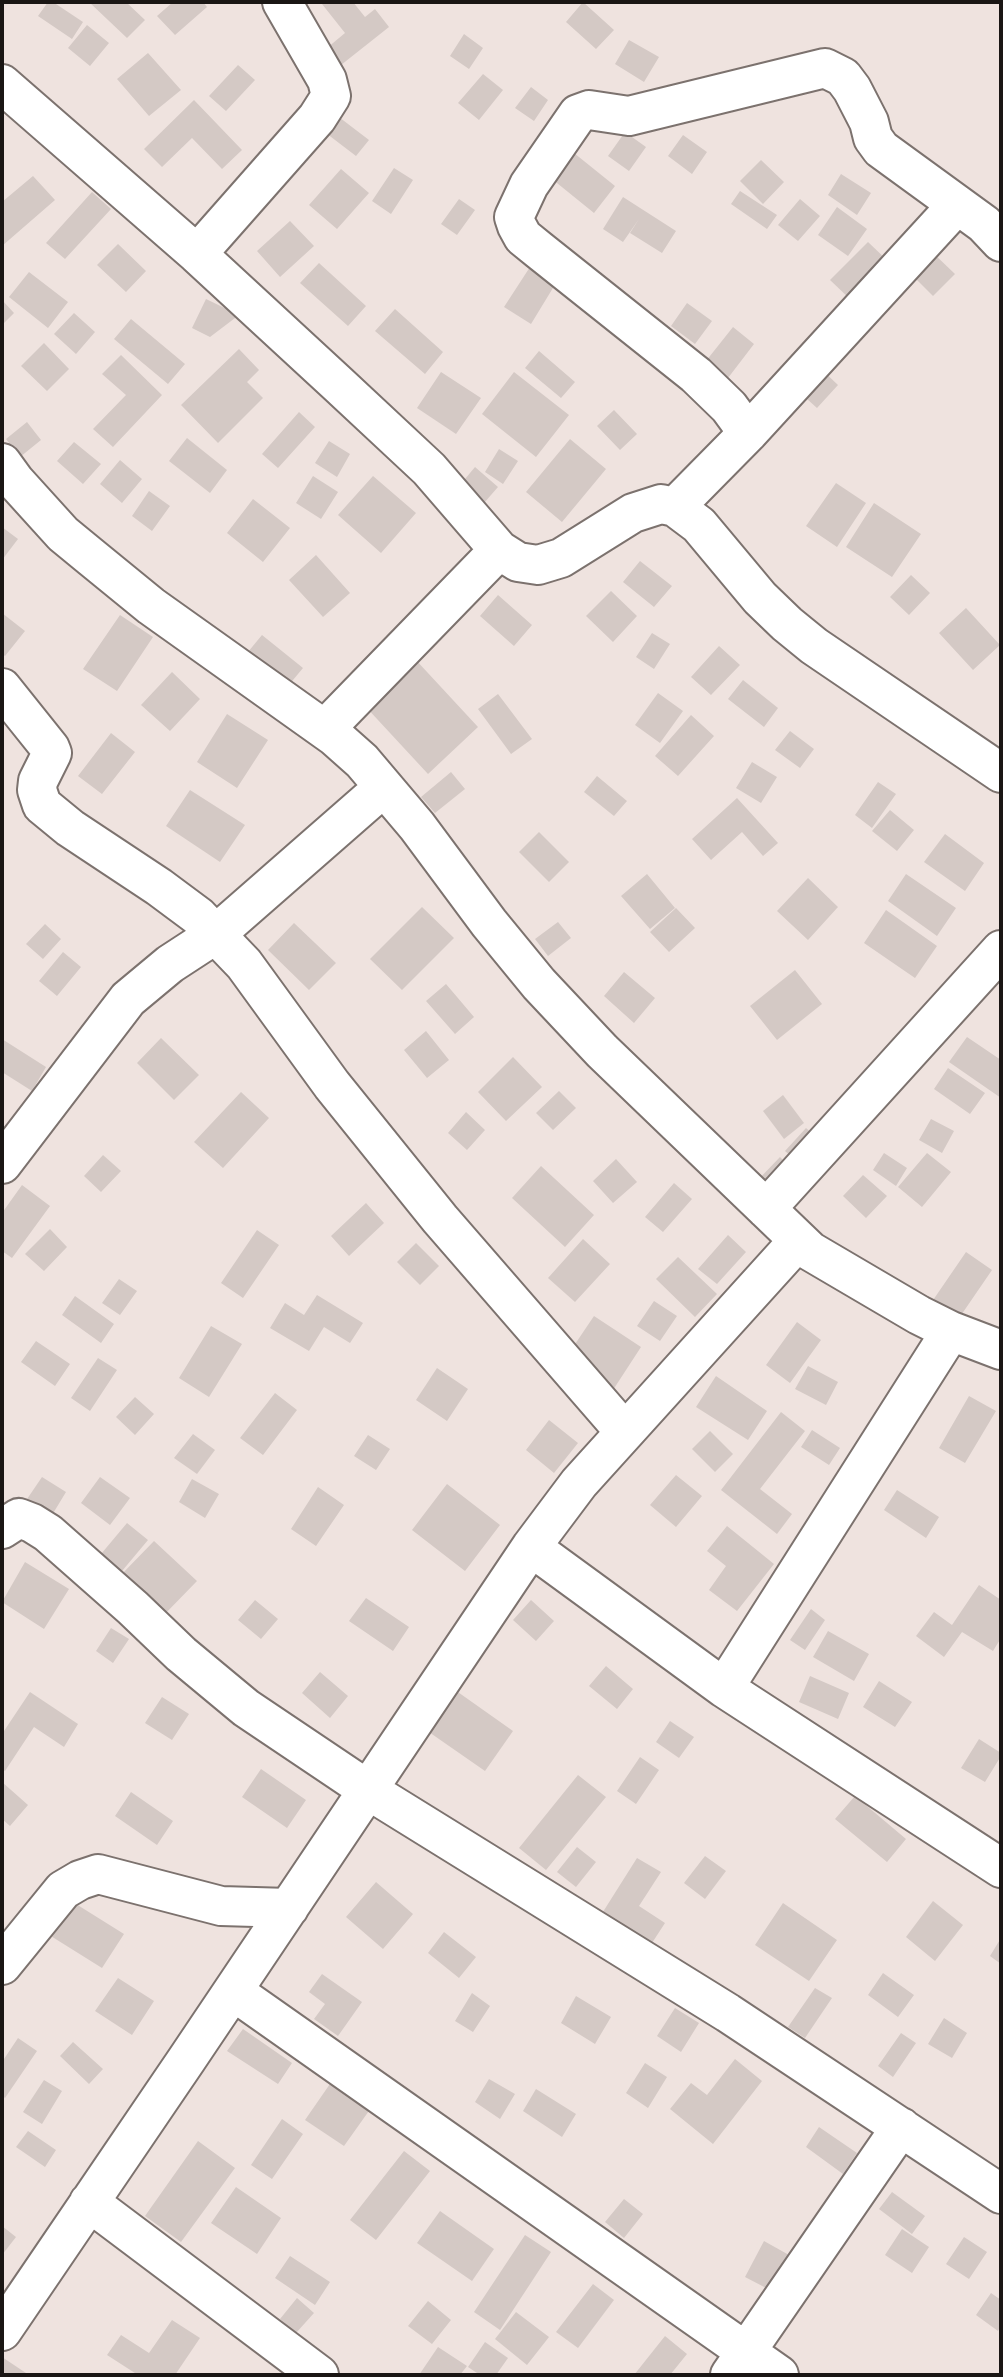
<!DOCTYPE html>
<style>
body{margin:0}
#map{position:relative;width:1003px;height:2377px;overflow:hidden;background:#efe3df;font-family:Overpass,sans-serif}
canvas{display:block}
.frame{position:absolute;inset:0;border:4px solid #1a1614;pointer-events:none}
</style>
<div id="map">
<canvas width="1003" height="2377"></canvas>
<div class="frame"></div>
</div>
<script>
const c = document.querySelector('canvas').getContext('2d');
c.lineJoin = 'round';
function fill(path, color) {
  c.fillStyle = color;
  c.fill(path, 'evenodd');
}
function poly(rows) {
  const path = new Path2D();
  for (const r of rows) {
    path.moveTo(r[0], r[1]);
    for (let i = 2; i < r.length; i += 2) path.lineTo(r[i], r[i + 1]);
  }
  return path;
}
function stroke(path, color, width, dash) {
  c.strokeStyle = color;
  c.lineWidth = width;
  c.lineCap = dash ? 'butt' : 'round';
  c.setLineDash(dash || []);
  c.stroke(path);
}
fill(poly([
 [48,2,53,2,83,22,72,39,38,16],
 [89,2,126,2,145,20,127,38],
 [173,2,203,2,207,7,175,35,157,16],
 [325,2,353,2,365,17,375,9,389,27,341,65,327,48,345,33,322,4],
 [583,2,614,30,596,49,566,22],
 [87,25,109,43,90,66,68,48],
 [464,34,483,48,469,69,450,56],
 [629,40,659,57,644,82,615,64],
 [148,53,181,90,149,116,117,79],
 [238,65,255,80,226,111,209,96],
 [483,74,503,90,479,120,458,103],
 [531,87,548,100,534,121,515,108],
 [194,100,242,150,222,169,192,138,162,167,144,149],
 [331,111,369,140,356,156,318,127],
 [625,132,646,147,629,171,608,156],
 [683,135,707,152,692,174,668,156],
 [574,153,615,186,594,213,552,179],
 [761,160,784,182,763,204,740,181],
 [394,168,413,180,391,214,372,201],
 [341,169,369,193,337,229,309,205],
 [841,174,871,193,857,215,828,195],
 [33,176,55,200,2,246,2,202],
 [740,191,777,215,767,229,731,204],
 [92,192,111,209,65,259,46,243],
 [623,197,676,231,662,253,630,233,639,219,623,242,603,229],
 [459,199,475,210,457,235,441,224],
 [800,199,820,216,798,241,778,225],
 [837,207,867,229,848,256,818,235],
 [290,221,314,246,280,277,257,251],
 [868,242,889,262,851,300,830,280],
 [118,244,146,271,126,292,97,265],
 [931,251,955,274,933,296,910,273],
 [319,263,366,306,348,326,300,283],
 [530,267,556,283,531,324,504,307],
 [29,272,68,302,48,328,9,297],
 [206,299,239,315,210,337,192,328],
 [2,300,14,313,2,325],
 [687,303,712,321,695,344,671,326],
 [395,309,443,352,425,374,375,331],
 [74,313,95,332,76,354,54,334],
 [131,319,185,364,168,384,114,339],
 [733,327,754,344,728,378,706,361],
 [44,343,69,369,47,391,21,366],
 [239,349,259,370,247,382,263,398,218,443,181,405],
 [539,351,575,382,561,398,525,368],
 [121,355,162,395,113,447,93,429,126,395,102,374],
 [819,367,838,385,817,408,797,390],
 [441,372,481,398,456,434,417,408],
 [514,372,569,415,536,457,482,414],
 [614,410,637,434,620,450,597,426],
 [299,412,315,427,278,468,262,454],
 [27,422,41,440,20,457,6,439],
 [187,438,227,470,210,493,169,461],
 [570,439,606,469,562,522,526,492],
 [329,441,350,454,337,477,315,463],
 [74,442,101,464,83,484,57,461],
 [499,449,518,461,503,484,485,472],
 [120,460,142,479,122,503,100,484],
 [475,467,498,487,477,511,455,491],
 [313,476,338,492,321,519,296,503],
 [373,476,416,513,381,553,338,515],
 [836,483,866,503,837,547,806,526],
 [149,491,170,506,152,531,132,516],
 [253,499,290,528,263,562,227,533],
 [874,503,921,534,892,577,846,547],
 [2,527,18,539,2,560],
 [316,555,350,593,323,617,289,580],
 [640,561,672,586,654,607,623,582],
 [911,575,930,593,909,615,890,597],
 [611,591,637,616,613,642,586,616],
 [498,595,532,625,514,646,480,616],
 [966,608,1000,645,973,670,939,633],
 [2,613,25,631,5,656,2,654],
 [120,615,153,637,117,691,83,669],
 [652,633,670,644,654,669,636,657],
 [262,635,303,668,283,692,243,658],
 [719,646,740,665,711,695,691,677],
 [415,659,478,727,428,774,365,706],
 [172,672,200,699,170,731,141,705],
 [743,680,778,708,764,727,728,699],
 [658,693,683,711,660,743,635,725],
 [498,694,532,739,511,754,478,709],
 [227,714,268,740,237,788,197,762],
 [691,715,714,736,678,776,655,756],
 [790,731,814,749,800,768,775,750],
 [111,733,135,752,102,794,78,776],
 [752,762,777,777,761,803,736,788],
 [451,772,465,789,435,813,421,797],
 [597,776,627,801,614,816,584,792],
 [878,782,896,794,872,828,855,815],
 [190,790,245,825,220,862,166,826],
 [737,798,778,843,763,856,742,832,711,860,692,839],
 [890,810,914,830,897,851,872,831],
 [539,832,569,862,549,882,519,852],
 [945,834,984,863,965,891,924,862],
 [647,874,675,908,650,929,621,896],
 [906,874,956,908,937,936,888,901],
 [808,878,838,907,808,940,777,911],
 [422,907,454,938,402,990,370,959],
 [676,908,695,928,669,952,650,932],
 [886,910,937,946,915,978,864,943],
 [558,922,571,938,548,956,535,939],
 [294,923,336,963,309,990,268,950],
 [45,924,61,939,43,959,26,944],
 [63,952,81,967,57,996,39,981],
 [795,970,822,1004,777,1040,750,1006],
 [624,972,655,998,634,1023,604,996],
 [446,984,474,1017,455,1034,426,1001],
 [426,1031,449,1060,427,1078,404,1050],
 [967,1037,1001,1060,1001,1098,949,1062],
 [161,1038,199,1075,174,1100,137,1063],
 [2,1039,46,1067,32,1091,2,1072],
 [513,1057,542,1087,506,1121,478,1092],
 [948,1068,985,1093,970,1114,934,1089],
 [559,1091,576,1108,553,1130,536,1113],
 [241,1092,269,1118,223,1168,194,1142],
 [783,1095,804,1123,784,1139,763,1111],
 [466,1112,485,1130,467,1150,448,1133],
 [931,1119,954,1131,942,1153,919,1140],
 [806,1128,823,1143,802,1166,785,1151],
 [884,1153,907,1168,896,1186,873,1170],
 [927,1153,951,1172,922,1207,898,1187],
 [103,1155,121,1171,101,1192,84,1176],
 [780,1157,795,1172,772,1197,756,1182],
 [616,1159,637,1182,613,1203,593,1181],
 [541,1166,594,1215,565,1247,512,1198],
 [863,1175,887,1196,866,1218,843,1196],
 [674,1183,692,1199,663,1232,645,1217],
 [22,1185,50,1206,12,1258,2,1251,2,1213],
 [366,1203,384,1223,349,1256,331,1236],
 [50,1229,67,1247,44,1271,25,1254],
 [257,1230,279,1245,243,1298,221,1283],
 [728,1235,746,1252,717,1284,698,1269],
 [583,1239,610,1264,575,1302,548,1278],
 [416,1243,439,1266,420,1285,397,1262],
 [966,1252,992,1270,955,1324,929,1306],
 [678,1257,717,1294,695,1317,656,1279],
 [119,1279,137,1291,120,1315,102,1303],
 [317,1295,363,1323,350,1343,324,1327,309,1351,270,1328,285,1303,304,1315],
 [75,1296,114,1324,101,1343,62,1315],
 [654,1301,677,1316,660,1341,637,1326],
 [594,1316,641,1347,613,1390,565,1359],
 [797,1322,821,1340,790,1383,766,1365],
 [211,1326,242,1344,209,1397,179,1378],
 [36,1341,70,1364,55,1386,21,1362],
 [98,1358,117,1370,90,1411,71,1398],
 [808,1366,838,1382,826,1405,795,1389],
 [437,1368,468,1389,447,1421,416,1400],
 [716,1376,767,1411,748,1440,696,1407],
 [275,1393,297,1410,263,1455,240,1438],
 [969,1396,996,1411,965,1463,939,1448],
 [135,1397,154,1414,135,1435,116,1417],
 [781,1412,805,1431,760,1489,792,1514,777,1534,721,1490],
 [549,1420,578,1443,554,1473,526,1450],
 [812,1430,840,1448,829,1465,801,1447],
 [710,1431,733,1454,715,1472,692,1449],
 [193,1434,215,1450,197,1474,174,1458],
 [368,1435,390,1449,376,1470,354,1456],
 [676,1475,702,1496,676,1527,650,1505],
 [42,1477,66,1492,49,1520,23,1505],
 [100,1477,130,1498,110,1525,81,1503],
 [192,1479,219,1494,205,1518,179,1502],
 [447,1484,500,1525,465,1571,412,1530],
 [318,1487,344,1505,316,1546,291,1529],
 [897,1490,939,1517,926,1538,884,1510],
 [127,1523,148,1540,112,1583,91,1566],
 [727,1526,774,1564,737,1611,709,1590,726,1566,707,1551],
 [154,1541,197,1581,161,1618,119,1577],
 [25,1562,69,1589,44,1629,2,1602],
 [979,1585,1001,1600,1001,1638,993,1651,962,1632,944,1657,916,1636,934,1612,952,1625],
 [366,1598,409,1627,393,1651,349,1621],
 [255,1600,278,1619,261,1639,238,1620],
 [531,1600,554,1621,536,1641,513,1620],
 [811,1609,825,1620,805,1650,790,1640],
 [111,1628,129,1639,113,1663,96,1651],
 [828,1631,869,1654,854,1681,813,1657],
 [606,1666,633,1689,617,1709,589,1686],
 [320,1672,348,1696,330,1718,302,1693],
 [810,1676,849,1693,838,1719,799,1702],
 [879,1681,912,1702,895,1727,863,1707],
 [455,1690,513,1731,485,1771,426,1730],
 [30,1692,78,1724,64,1747,34,1727,5,1771,2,1769,2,1734],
 [162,1697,189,1714,172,1740,145,1723],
 [670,1721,694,1737,679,1758,656,1742],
 [979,1739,1001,1753,1001,1756,985,1782,961,1768],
 [640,1757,659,1770,636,1804,617,1791],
 [261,1769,306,1800,287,1828,242,1797],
 [578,1775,606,1797,546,1870,519,1848],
 [2,1782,28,1805,10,1826,2,1819],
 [131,1792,173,1821,157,1845,115,1816],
 [855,1796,906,1839,887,1862,835,1819],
 [577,1847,596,1862,576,1887,557,1872],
 [705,1856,726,1871,705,1899,684,1883],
 [637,1858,661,1872,639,1906,665,1923,650,1946,601,1915],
 [376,1882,413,1914,383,1949,346,1917],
 [68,1899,124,1934,102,1968,46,1933],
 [933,1901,963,1925,935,1961,906,1937],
 [783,1903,837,1940,809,1981,755,1945],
 [444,1932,476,1957,459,1978,428,1953],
 [1001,1938,1001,1964,990,1956],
 [883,1973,914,1995,898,2017,868,1995],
 [322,1974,362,2002,338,2036,314,2019,325,2004,309,1992],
 [118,1978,154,2001,132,2035,95,2011],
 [815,1988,832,1998,805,2038,788,2027],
 [472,1993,490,2006,473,2032,455,2021],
 [576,1996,611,2017,595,2044,561,2023],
 [675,2008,699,2023,681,2052,657,2036],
 [944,2018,967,2033,952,2058,928,2044],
 [243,2029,292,2063,278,2084,227,2051],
 [901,2033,916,2043,893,2077,878,2066],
 [18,2038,37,2051,5,2098,2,2095,2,2062],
 [73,2042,103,2069,89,2084,60,2056],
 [735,2059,762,2081,713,2144,670,2109,691,2083,707,2095],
 [645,2063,667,2077,648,2108,626,2093],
 [489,2079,515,2094,500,2119,475,2102],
 [44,2080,62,2091,42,2124,23,2112],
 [332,2081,371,2108,344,2146,305,2120],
 [536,2089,576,2114,562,2137,523,2111],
 [282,2119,303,2134,272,2179,251,2165],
 [819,2127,857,2153,843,2174,806,2147],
 [28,2131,56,2150,45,2167,16,2147],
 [198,2141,235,2168,181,2242,145,2216],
 [404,2151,430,2171,376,2240,350,2220],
 [236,2187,281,2218,257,2254,211,2223],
 [892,2192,925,2216,912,2234,879,2209],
 [624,2199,643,2214,624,2238,605,2222],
 [440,2211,494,2249,472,2281,417,2243],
 [2,2226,16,2237,2,2255],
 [902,2229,929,2247,912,2273,885,2255],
 [525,2235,551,2252,500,2330,474,2312],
 [964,2237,987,2252,969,2279,946,2264],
 [764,2241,789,2255,770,2290,745,2277],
 [290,2256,330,2282,315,2305,275,2278],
 [593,2284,614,2300,578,2348,556,2332],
 [991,2293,1001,2300,1001,2325,998,2331,976,2315],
 [297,2298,314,2313,296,2333,280,2319],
 [428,2301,451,2320,432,2344,408,2326],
 [516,2312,549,2337,527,2365,495,2339],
 [172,2320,200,2338,175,2375,138,2375,107,2355,121,2335,149,2353],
 [665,2336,687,2354,670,2375,634,2375],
 [485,2342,508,2358,496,2375,480,2375,468,2367],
 [438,2347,467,2366,460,2375,419,2375],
 [2,2357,29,2375,2,2375]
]), '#d4c9c5');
const minor = poly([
 [2,84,197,254,339,385,429,469,499,550,518,562,538,565,561,558,633,513,661,504,675,507,699,525,760,598,787,624,814,646,1001,773],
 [197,254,317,118,331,96,327,80,282,2],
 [748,433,729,407,696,375,539,250,523,237,517,226,514,217,529,185,578,114,589,110,629,116,825,68,843,77,852,89,869,122,873,138,881,149,984,224,1001,242],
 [2,463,15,481,63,534,91,557,151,606,335,737,362,761,417,826,489,923,539,984,602,1051,810,1251,919,1315,951,1331,1001,1350],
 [675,507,748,433,957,205],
 [2,688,50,748,52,753,38,781,37,790,42,805,70,828,159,887,198,916,244,964,332,1085,440,1219,625,1432],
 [325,729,499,550],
 [2,1164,128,999,170,964,216,934,384,787],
 [766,1209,1001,950],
 [2,1529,19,1518,32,1523,48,1533,133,1608,181,1654,246,1708,368,1790,728,2013,1001,2194],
 [531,1547,724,1688,1001,1868],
 [724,1688,951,1331],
 [2,1965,63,1890,80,1880,98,1874,221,1906,289,1908],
 [233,1991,779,2375],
 [89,2202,319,2375],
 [2,2331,187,2059,531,1547,579,1483,798,1241],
 [730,2375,901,2127]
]);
stroke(minor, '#7c726e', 42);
stroke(minor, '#fff', 38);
</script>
